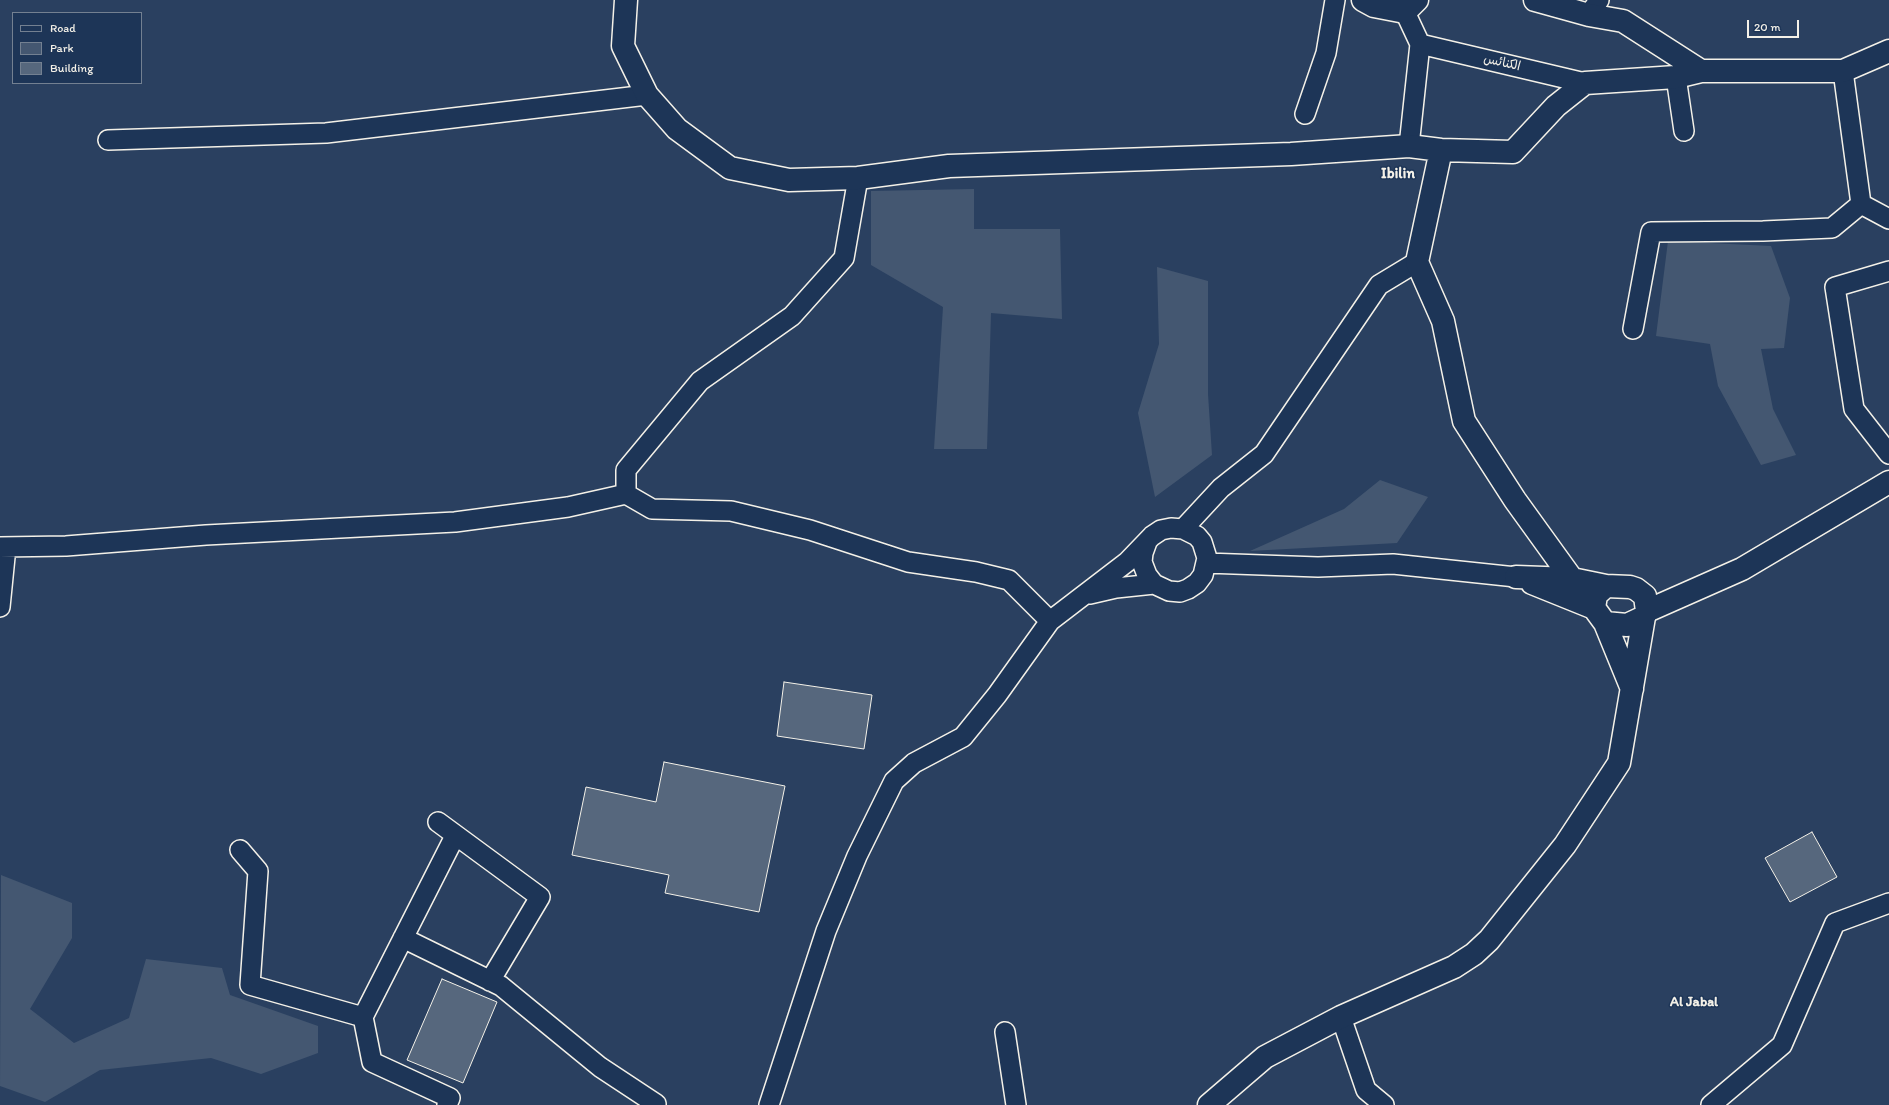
<!DOCTYPE html>
<meta charset="utf-8">
<style>
body{margin:0}
#map{position:relative;width:1889px;height:1105px;overflow:hidden;background:#2a4060;font-family:Itim,sans-serif}
canvas{display:block}
.legend{position:absolute;left:12px;top:12px;width:130px;height:72px;box-sizing:border-box;background:#1d3557;border:1px solid #738091;margin:0;padding:5px 7px;list-style:none;font-size:12px;color:#f4f1e8}
.legend li{display:flex;align-items:center;gap:8px;height:20px}
.legend b{width:20px;border:1px solid #738091}
.scale{position:absolute;left:1747px;top:20px;width:52px;height:18px;box-sizing:border-box;border:2px solid #f4f1e8;border-top:0;padding-left:5px;font-size:12px;line-height:14px;white-space:nowrap;color:#f4f1e8;-webkit-text-stroke:3px #1d3557;paint-order:stroke}
</style>
<div id="map">
<canvas width="1889" height="1105"></canvas>
<ul class="legend">
<li><b style="height:5px;background:#1d3557"></b>Road</li>
<li><b style="height:11px;background:#445771"></b>Park</li>
<li><b style="height:11px;background:#56677d"></b>Building</li>
</ul>
<div class="scale">20 m</div>
</div>
<script>
const c = document.querySelector('canvas').getContext('2d');
c.lineJoin = 'round';
function fill(path, color) {
  c.fillStyle = color;
  c.fill(path, 'evenodd');
}
function poly(rows) {
  const path = new Path2D();
  for (const r of rows) {
    path.moveTo(r[0], r[1]);
    for (let i = 2; i < r.length; i += 2) path.lineTo(r[i], r[i + 1]);
  }
  return path;
}
function stroke(path, color, width, dash) {
  c.strokeStyle = color;
  c.lineWidth = width;
  c.lineCap = dash ? 'butt' : 'round';
  c.setLineDash(dash || []);
  c.stroke(path);
}
function label(font, color, halo, rows, align = 'center') {
  c.font = font + ' Itim,"Playpen Sans Arabic",sans-serif';
  c.lineWidth = 3;
  c.setLineDash([]);
  c.textBaseline = 'middle';
  c.strokeStyle = halo;
  c.fillStyle = color;
  for (const [text, x, y, turn = 0] of rows) {
    c.save();
    c.translate(x, y);
    c.rotate((+turn || 0) * Math.PI / 180);
    c.textAlign = isNaN(turn) ? turn : align;
    if (halo) c.strokeText(text, 0, 0);
    c.fillText(text, 0, 0);
    c.restore();
  }
}
fill(poly([
 [974,189,974,229,1060,229,1062,319,991,313,987,449,934,449,943,307,871,265,871,191],
 [1668,241,1771,246,1790,298,1784,348,1761,349,1773,409,1796,455,1761,465,1718,386,1710,344,1656,336],
 [1157,267,1208,281,1208,394,1212,455,1155,497,1138,413,1159,344],
 [1380,480,1428,497,1397,543,1250,551,1344,509],
 [1,875,72,903,72,938,30,1009,74,1043,129,1018,146,959,222,968,230,995,318,1026,318,1053,261,1074,211,1058,100,1070,45,1102,0,1086]
]), '#445771');
const building = poly([
 [784,682,872,695,864,749,777,736,784,682],
 [664,762,785,786,759,912,665,893,669,875,572,855,586,787,656,802,664,762],
 [1812,832,1837,877,1790,902,1765,858,1812,832],
 [442,979,497,1002,463,1083,407,1060,442,979]
]);
fill(building, '#56677d');
stroke(building, '#f4f1e8', 1);
const street = poly([
 [1405,12,1420,44,1409,146],
 [1589,15,1599,0],
 [1420,44,1585,83],
 [1843,71,1861,204,1889,219],
 [1676,77,1684,131],
 [1305,114,1326,53,1335,0],
 [108,140,326,133,647,95],
 [858,178,844,258,792,316,700,381,626,470,626,494,652,509,731,511,810,530,908,562,976,572,1009,580,1050,621],
 [1889,271,1835,287,1854,409,1889,454],
 [1633,329,1651,232,1763,231,1832,228,1861,204],
 [1183,529,1221,488,1264,454,1379,285,1417,262],
 [0,547,66,546,206,535,455,522,568,507,626,494],
 [1206,563,1318,567,1393,564,1516,577],
 [1090,594,1116,588,1154,584],
 [0,607,6,547],
 [438,822,540,897,490,981],
 [240,850,258,871,250,985,363,1017,372,1062,450,1098,447,1105],
 [403,938,501,986,600,1067,656,1104],
 [363,1017,455,836],
 [1341,1017,1366,1090,1384,1105],
 [1005,1032,1016,1105],
 [769,1105,826,931,857,856,894,781,914,763,963,737,997,695,1050,621,1127,562,1152,536,1161,530,1171,528,1183,529,1197,536,1202,542,1207,558,1203,575,1197,583,1188,589,1180,592,1169,591,1154,584,1147,575,1142,562,1143,553,1147,542],
 [1711,1105,1782,1045,1835,923,1889,903]
]);
const secondary = poly([
 [626,0,623,46,647,95,677,129,730,168,789,180,858,178,949,166,1291,154,1409,146,1441,150,1513,152,1556,106,1585,83,1676,77,1701,71],
 [1363,0,1374,6,1405,12,1417,0],
 [1535,0,1589,15,1623,21,1701,71,1843,71,1889,51],
 [1441,150,1417,262,1443,321,1464,421,1515,500,1572,579],
 [1532,583,1594,608],
 [1606,586,1596,595,1594,608,1605,623,1632,689],
 [1647,611,1742,569,1889,482],
 [1605,623,1627,625,1644,617],
 [1209,1105,1265,1057,1341,1017,1454,967,1474,954,1489,940,1565,845,1619,763,1644,617,1647,611,1645,596,1636,589,1630,587,1606,586,1572,579,1516,577]
]);
stroke(street, '#f4f1e8', 22);
stroke(secondary, '#f4f1e8', 25);
stroke(street, '#1d3557', 19);
stroke(secondary, '#1d3557', 22);
label('13px', '#f4f1e8', '#1d3557', [
 ["الكنائس",1502,63,13]
]);
label('bold 14px', '#f4f1e8', '#1d3557', [
 ["Al Jabal",1694,1002]
]);
label('bold 15px', '#f4f1e8', '#1d3557', [
 ["Ibilin",1398,174]
]);
</script>
